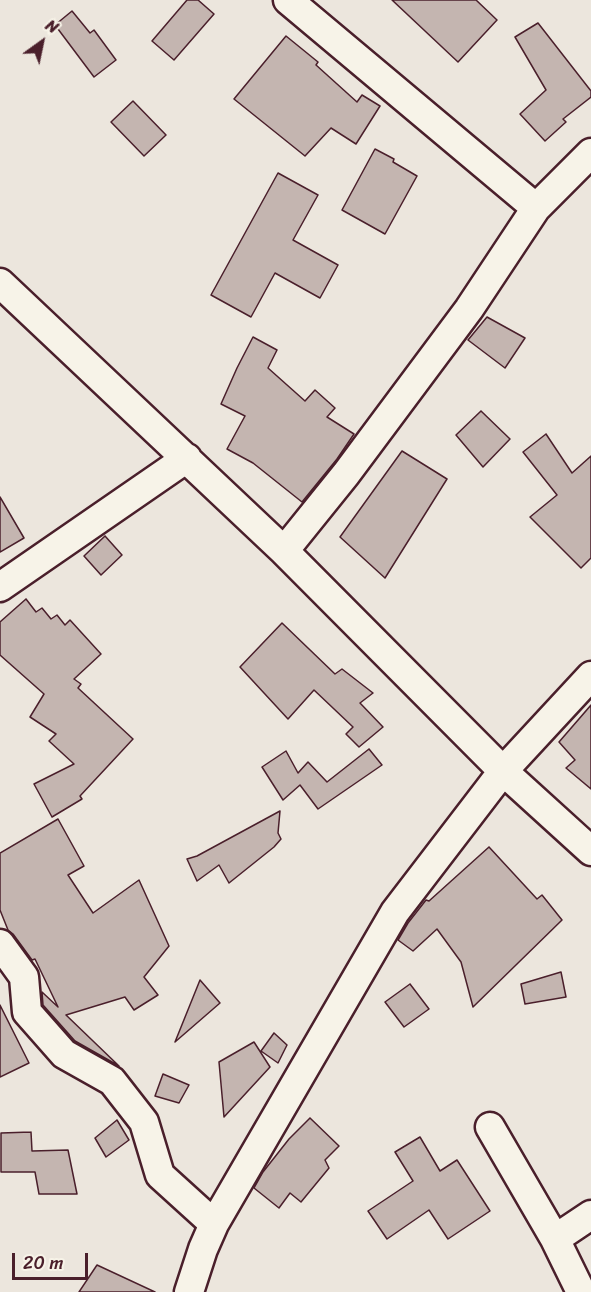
<!DOCTYPE html>
<style>
body{margin:0}
#map{position:relative;width:591px;height:1292px;overflow:hidden;background:#ece6dd;font-family:Sriracha,sans-serif}
canvas{display:block}
.north{position:absolute;left:12px;top:12px;width:60px;height:60px;-webkit-text-stroke:4px #f7f3e8;paint-order:stroke;rotate:33deg;font-size:16px;font-weight:700;line-height:24px;text-align:center;color:#4a1f2b}
.north::after{content:'';display:block;margin:auto;width:21px;height:27px;background:#4a1f2b;clip-path:polygon(50% 0,100% 100%,50% 72%,0 100%)}
.scale{position:absolute;left:12px;top:1253px;width:76px;height:27px;box-sizing:border-box;border:3px solid #4a1f2b;border-top:0;padding-left:8px;font-size:18px;line-height:21px;white-space:nowrap;color:#4a1f2b;-webkit-text-stroke:4px #f7f3e8;paint-order:stroke}
</style>
<div id="map">
<canvas width="591" height="1292"></canvas>
<div class="north">N</div>
<div class="scale">20 m</div>
</div>
<script>
const c = document.querySelector('canvas').getContext('2d');
c.lineJoin = 'round';
function fill(path, color) {
  c.fillStyle = color;
  c.fill(path, 'evenodd');
}
function poly(rows) {
  const path = new Path2D();
  for (const r of rows) {
    path.moveTo(r[0], r[1]);
    for (let i = 2; i < r.length; i += 2) path.lineTo(r[i], r[i + 1]);
  }
  return path;
}
function stroke(path, color, width, dash) {
  c.strokeStyle = color;
  c.lineWidth = width;
  c.lineCap = dash ? 'butt' : 'round';
  c.setLineDash(dash || []);
  c.stroke(path);
}
const building = poly([
 [187,0,198,0,214,14,174,60,152,41,187,0],
 [392,0,476,0,497,20,458,62,392,0],
 [72,11,90,33,94,30,116,60,94,77,55,25,72,11],
 [538,23,591,91,591,97,563,119,566,122,545,141,520,114,546,90,515,37,538,23],
 [286,36,318,62,316,65,357,102,362,95,380,106,356,144,331,128,305,156,234,99,286,36],
 [133,101,166,135,144,156,111,122,133,101],
 [375,149,394,159,393,162,417,176,385,234,342,210,375,149],
 [278,173,318,195,293,240,338,265,320,298,275,273,251,317,211,295,278,173],
 [487,317,525,338,505,368,468,340,487,317],
 [253,337,277,350,268,368,305,401,315,390,335,408,327,417,354,434,337,459,302,502,253,463,227,449,245,416,221,404,237,368,253,337],
 [481,411,510,439,483,467,456,435,481,411],
 [546,434,572,473,591,456,591,558,581,568,530,517,557,495,523,452,546,434],
 [402,451,447,479,385,578,340,537,402,451],
 [0,497,24,538,0,552,0,497],
 [105,536,122,555,101,575,84,556,105,536],
 [26,599,36,612,42,608,51,619,57,615,65,625,70,620,101,654,74,679,81,684,78,688,133,739,80,796,82,799,52,817,34,784,74,764,49,741,56,734,30,717,44,694,0,655,0,622,26,599],
 [282,623,335,674,342,669,373,693,360,703,383,727,359,747,346,734,353,727,314,690,288,719,240,667,282,623],
 [591,705,591,789,566,768,575,760,559,742,591,705],
 [369,749,382,765,318,809,300,785,283,800,262,767,286,751,298,773,308,762,327,782,369,749],
 [280,811,278,833,281,839,274,847,229,883,219,865,197,881,187,859,197,856,280,811],
 [58,819,84,866,68,875,93,913,139,880,169,946,144,977,158,995,134,1010,125,997,66,1015,119,1066,75,1041,43,1005,42,992,58,1007,35,959,32,960,13,934,8,930,0,910,0,853,58,819],
 [489,847,537,899,542,895,562,920,473,1007,461,962,437,929,413,951,398,940,408,923,426,900,429,901,489,847],
 [561,972,566,997,525,1004,521,984,561,972],
 [200,980,220,1003,175,1042,200,980],
 [410,984,429,1009,404,1027,385,1002,410,984],
 [0,1005,29,1063,0,1077,0,1005],
 [274,1033,287,1045,278,1063,261,1051,274,1033],
 [254,1042,270,1067,224,1117,219,1062,254,1042],
 [163,1074,189,1085,179,1103,155,1096,163,1074],
 [310,1118,339,1146,325,1160,329,1168,301,1202,290,1193,279,1208,254,1188,263,1172,289,1139,310,1118],
 [117,1120,129,1140,106,1157,95,1138,117,1120],
 [31,1132,32,1151,68,1150,77,1194,39,1194,35,1172,1,1172,1,1133,31,1132],
 [420,1137,440,1171,457,1160,490,1211,448,1239,429,1210,387,1239,368,1211,413,1181,395,1152,420,1137],
 [97,1265,155,1292,79,1292,97,1265]
]);
fill(building, '#c4b5b0');
stroke(building, '#4a1f2b', 1.5);
const minor = poly([
 [288,0,536,208],
 [0,283,284,551,503,771,591,851],
 [284,551,346,474,469,309,536,208,591,153],
 [0,587,187,458],
 [0,944,24,977,27,1012,64,1054,112,1081,144,1122,160,1175,214,1224],
 [490,1127,555,1239],
 [189,1292,203,1249,214,1224,395,912,503,771,591,676],
 [581,1292,555,1239,591,1215]
]);
stroke(minor, '#4a1f2b', 33);
stroke(minor, '#f7f3e8', 28);
</script>
